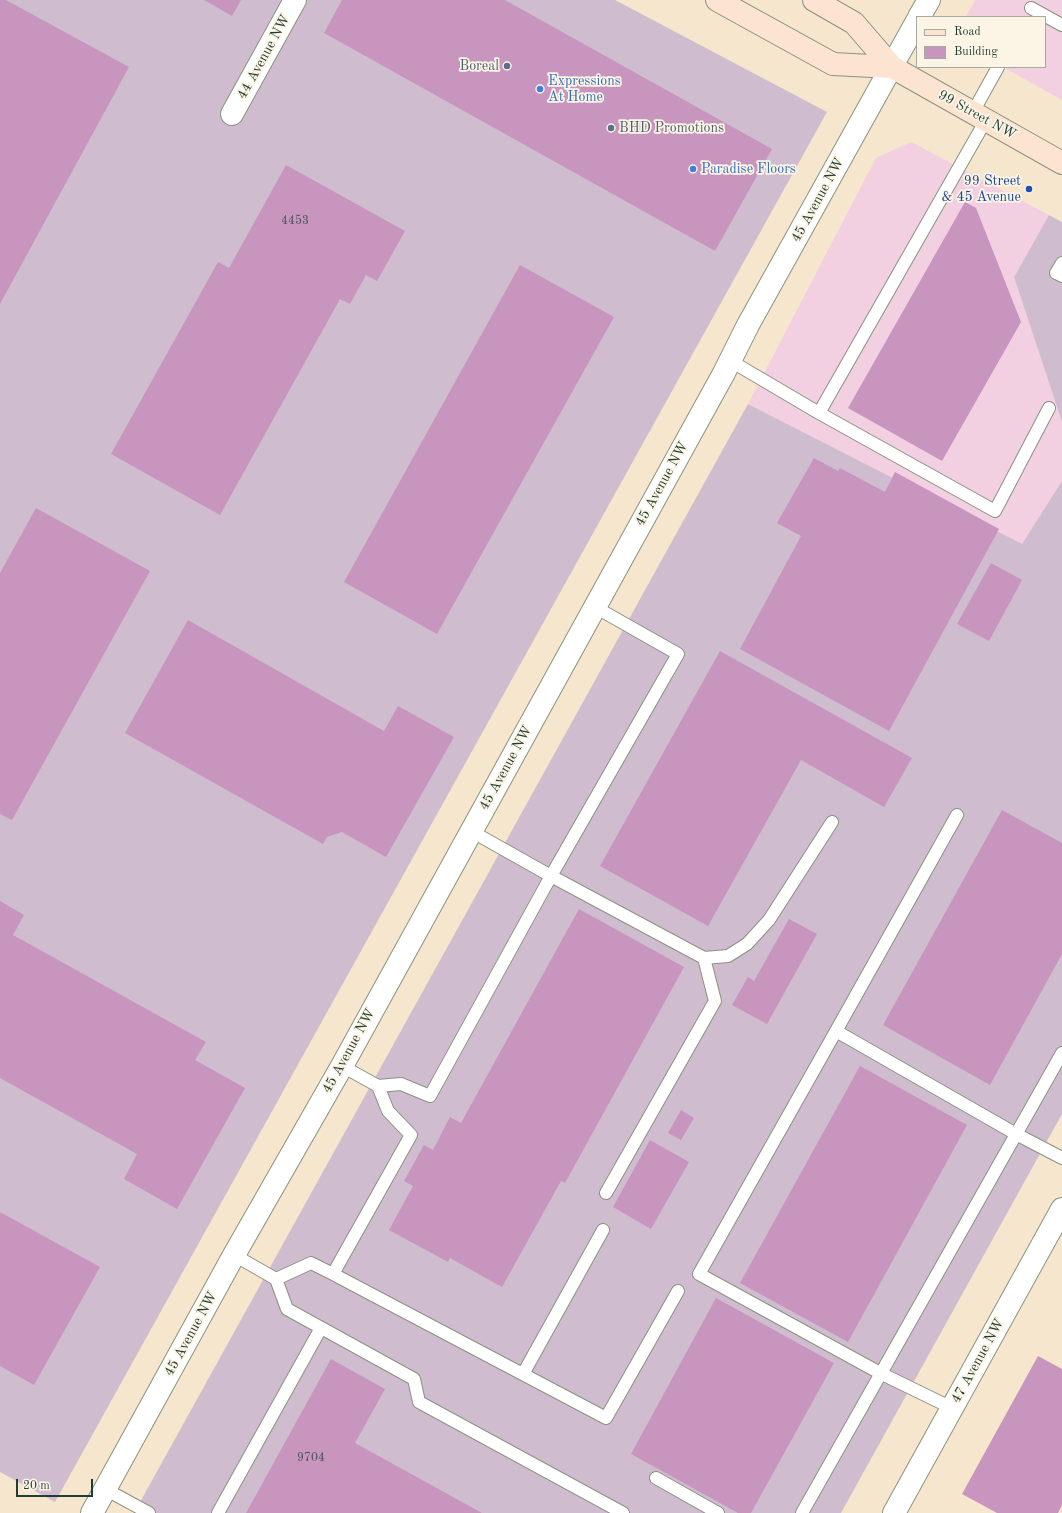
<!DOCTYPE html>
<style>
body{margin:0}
#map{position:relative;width:1062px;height:1513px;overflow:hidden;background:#f6e6cd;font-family:"Old Standard TT",serif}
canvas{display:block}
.legend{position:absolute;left:916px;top:16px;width:130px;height:52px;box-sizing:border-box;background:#fcf5e5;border:1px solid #a4ab9e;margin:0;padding:5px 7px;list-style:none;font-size:12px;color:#1f3d34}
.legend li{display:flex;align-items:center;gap:8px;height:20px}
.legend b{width:20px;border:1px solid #a4ab9e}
.scale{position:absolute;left:16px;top:1479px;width:77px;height:18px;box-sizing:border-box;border:2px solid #1f3d34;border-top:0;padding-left:5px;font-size:12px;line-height:14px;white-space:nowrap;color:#1f3d34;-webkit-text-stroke:3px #fcf5e5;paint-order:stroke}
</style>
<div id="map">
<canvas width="1062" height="1513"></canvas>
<ul class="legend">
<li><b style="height:5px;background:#fde4d1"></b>Road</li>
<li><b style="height:11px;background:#c795be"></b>Building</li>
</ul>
<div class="scale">20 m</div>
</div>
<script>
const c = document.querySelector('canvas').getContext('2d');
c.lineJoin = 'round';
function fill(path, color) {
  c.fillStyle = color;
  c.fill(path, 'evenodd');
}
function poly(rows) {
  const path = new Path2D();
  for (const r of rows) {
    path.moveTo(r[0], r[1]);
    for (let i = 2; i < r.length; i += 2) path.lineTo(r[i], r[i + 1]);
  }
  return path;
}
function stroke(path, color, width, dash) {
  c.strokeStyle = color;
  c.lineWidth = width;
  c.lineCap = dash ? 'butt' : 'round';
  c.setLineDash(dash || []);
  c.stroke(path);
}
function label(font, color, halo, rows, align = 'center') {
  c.font = font + ' "Old Standard TT",serif';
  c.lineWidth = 3.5;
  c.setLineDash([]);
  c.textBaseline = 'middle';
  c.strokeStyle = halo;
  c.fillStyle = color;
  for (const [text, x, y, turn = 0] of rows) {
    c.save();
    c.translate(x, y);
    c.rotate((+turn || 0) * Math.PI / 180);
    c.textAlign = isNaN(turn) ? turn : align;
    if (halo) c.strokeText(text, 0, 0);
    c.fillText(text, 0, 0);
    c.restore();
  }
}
fill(poly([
 [975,0,1062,0,1062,100,1003,67,1045,67,1045,17,966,17],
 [911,142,1049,215,1014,277,1062,422,1062,481,1022,545,748,404,876,158]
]), '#f2cfe1');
fill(poly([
 [0,0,615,0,827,112,55,1502,0,1472],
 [1049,215,1062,222,1062,422,1014,277],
 [748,404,1022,544,1062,481,1062,1114,841,1513,134,1513]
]), '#cfbdcf');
fill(poly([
 [0,0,6,0,129,67,0,304],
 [204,0,241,0,232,16],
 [342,0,505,0,772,149,715,251,324,33],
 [286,165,405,231,377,281,366,275,350,304,340,299,220,515,111,454,218,262,229,268],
 [965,202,976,208,1021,322,942,461,848,408],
 [520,265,614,317,437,634,344,582],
 [814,458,838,471,840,468,885,492,895,472,999,529,889,731,740,649,801,536,777,523],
 [36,508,150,571,12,820,0,814,0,573],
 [991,563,1022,580,989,641,957,624],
 [188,620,384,731,398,706,454,737,386,857,342,832,327,837,323,844,125,733],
 [720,651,912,758,884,807,801,760,708,926,600,866],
 [1002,810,1062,843,1062,954,990,1085,883,1025],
 [0,901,24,915,13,935,206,1042,195,1060,245,1088,177,1209,124,1179,137,1154,0,1078],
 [579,909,684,967,565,1183,561,1181,502,1287,450,1258,448,1262,389,1230,413,1186,404,1181,424,1145,433,1150,450,1117,461,1123],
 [789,919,817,934,767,1024,732,1005,748,977,754,981],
 [860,1066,967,1125,848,1342,740,1283],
 [681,1110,694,1118,681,1140,668,1133],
 [650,1140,689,1162,651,1229,613,1207],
 [0,1212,100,1267,34,1385,0,1366],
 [716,1298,834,1363,751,1513,738,1513,631,1454],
 [1038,1356,1062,1369,1062,1505,1058,1513,997,1513,962,1494],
 [331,1359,385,1389,355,1443,482,1513,246,1513]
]), '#c795be');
const lane = poly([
 [1031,8,1062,25],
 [973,112,998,67],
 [1062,263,1056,273,1062,276],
 [729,360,819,413,995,511,1049,408],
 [819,413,986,120],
 [595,607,678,654,551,876,704,958,728,956,747,944,769,920,832,822],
 [957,815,836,1031,1016,1134,1062,1158],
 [836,1031,699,1274,880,1373,952,1408],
 [342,1066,378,1086,401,1084,430,1096,551,876,471,831],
 [606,1193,715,1001,704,958],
 [234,1255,276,1279,287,1309,414,1379,419,1402,623,1513],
 [333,1274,606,1418,678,1291],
 [276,1279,311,1263,333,1274,411,1135,388,1111,378,1086],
 [523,1374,603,1230],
 [656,1478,718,1513],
 [105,1489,149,1513],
 [218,1513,321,1328],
 [802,1513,1062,1053]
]);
const street = poly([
 [919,17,929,0],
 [232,114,295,0],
 [92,1513,234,1255,342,1066,724,373,748,325,917,21],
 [894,1513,1062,1209]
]);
const secondary = poly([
 [717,0,833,64,892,67],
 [814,0,854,23,892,67,1062,163]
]);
stroke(lane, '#8a9280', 14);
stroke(street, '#8a9280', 24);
stroke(secondary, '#8a9280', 24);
stroke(lane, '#fff', 12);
stroke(street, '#fff', 22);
stroke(secondary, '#fde4d1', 22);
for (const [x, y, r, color] of [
 [507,66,4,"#5c6f8a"],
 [540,89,4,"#3f7fe0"],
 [611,128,4,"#5c6f8a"],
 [693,169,4,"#3f7fe0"],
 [1029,189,4,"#1a4fb4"]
]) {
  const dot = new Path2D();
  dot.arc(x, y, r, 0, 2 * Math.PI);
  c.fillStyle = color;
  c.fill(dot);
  stroke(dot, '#fcf5e5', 1.5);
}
label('12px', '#495356', null, [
 ["4453",295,221],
 ["9704",311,1458]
]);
label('14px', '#1f3d34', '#fcf5e5', [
 ["44 Avenue NW",264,57,-61],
 ["99 Street NW",977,115,29],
 ["45 Avenue NW",818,200,-61],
 ["45 Avenue NW",662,484,-61],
 ["45 Avenue NW",506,768,-61],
 ["45 Avenue NW",349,1051,-61],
 ["45 Avenue NW",191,1334,-61],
 ["47 Avenue NW",978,1361,-61]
]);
label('14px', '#4e5e75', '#fcf5e5', [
 ["Boreal",499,66],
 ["BHD Promotions",619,128,"left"]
], 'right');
label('14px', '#366cbe', '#fcf5e5', [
 ["Expressions",548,81],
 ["At Home",548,97],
 ["Paradise Floors",701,169]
], 'left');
label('14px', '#164399', '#fcf5e5', [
 ["99 Street",1021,181],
 ["& 45 Avenue",1021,197]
], 'right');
</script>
